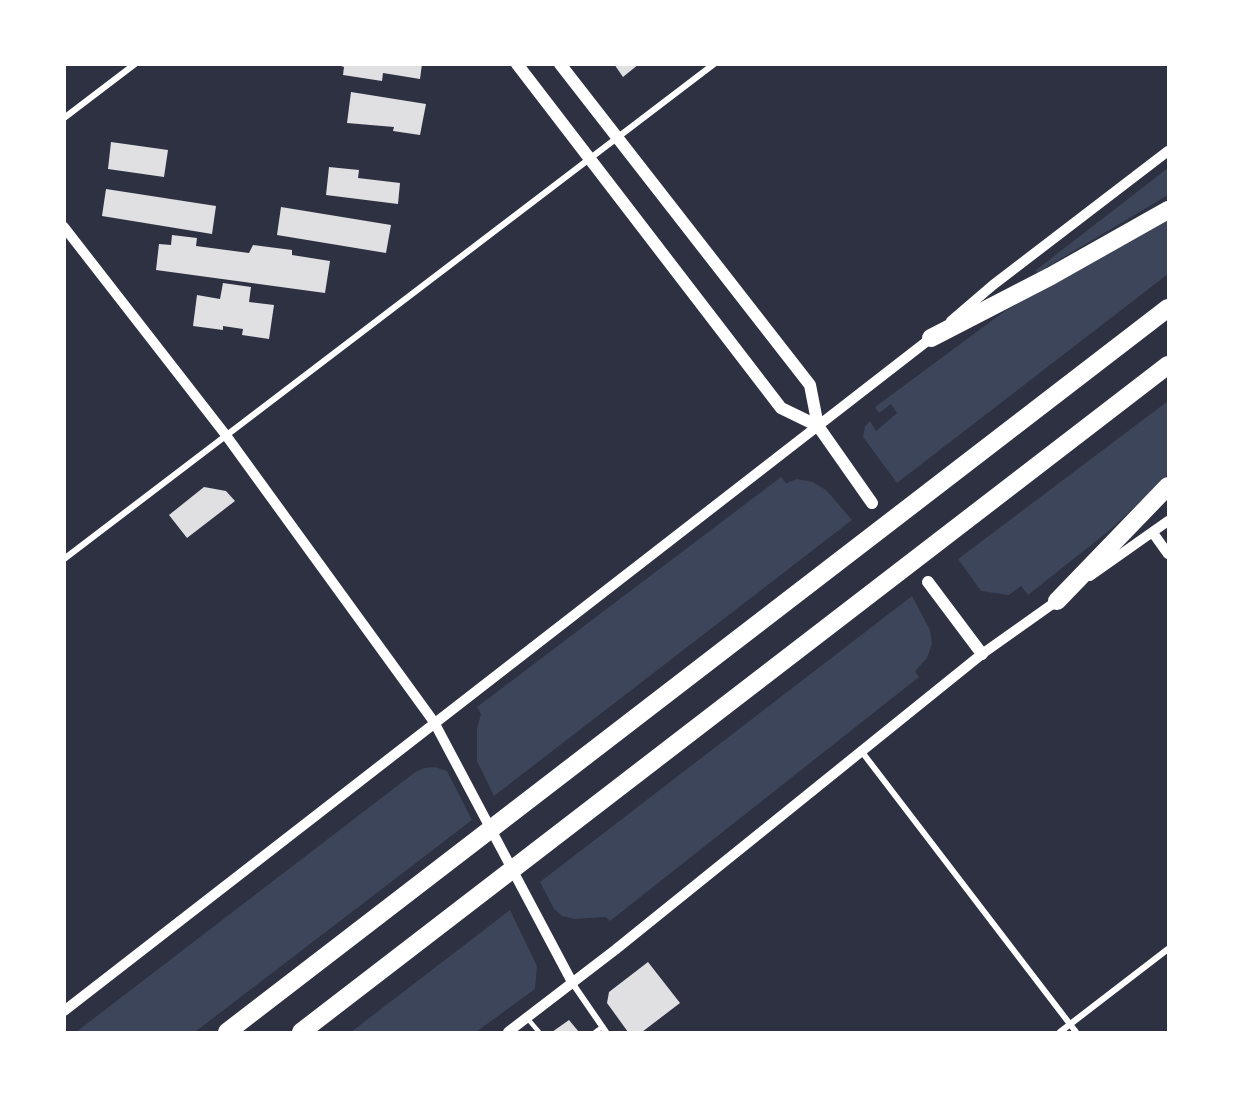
<!DOCTYPE html>
<style>
body{margin:0}
#map{position:relative;width:1233px;height:1097px;overflow:hidden;background:#2d3142;font-family:Poppins,sans-serif}
canvas{display:block}
.frame{position:absolute;inset:0;border:66px solid #fff;pointer-events:none}
</style>
<div id="map">
<canvas width="1233" height="1097"></canvas>
<div class="frame"></div>
</div>
<script>
const c = document.querySelector('canvas').getContext('2d');
c.lineJoin = 'round';
function fill(path, color) {
  c.fillStyle = color;
  c.fill(path, 'evenodd');
}
function poly(rows) {
  const path = new Path2D();
  for (const r of rows) {
    path.moveTo(r[0], r[1]);
    for (let i = 2; i < r.length; i += 2) path.lineTo(r[i], r[i + 1]);
  }
  return path;
}
function stroke(path, color, width, dash) {
  c.strokeStyle = color;
  c.lineWidth = width;
  c.lineCap = dash ? 'butt' : 'round';
  c.setLineDash(dash || []);
  c.stroke(path);
}
fill(poly([
 [1168,168,1168,195,1037,273,1036,270],
 [1168,219,1168,274,897,483,863,437,865,426,870,421,876,431,897,413,891,404,879,413,875,407,1005,311],
 [1168,401,1168,474,1161,482,1110,530,1028,595,1021,586,1009,595,981,591,958,559],
 [781,477,786,483,797,479,813,482,826,490,852,520,494,796,477,761,477,729,481,714,477,707],
 [912,596,930,630,932,644,927,658,915,671,919,677,610,921,606,917,575,919,562,916,554,909,540,882],
 [435,767,447,771,472,820,195,1032,76,1032,414,773,424,768],
 [510,910,537,966,535,989,476,1032,351,1032]
]), '#3c4559');
fill(poly([
 [335,64,422,64,420,79,383,73,382,81,343,75,344,67],
 [614,64,639,64,623,77],
 [351,92,426,104,420,135,393,131,394,127,347,123],
 [111,142,168,150,164,177,108,169],
 [329,167,359,170,358,178,400,183,398,204,326,195],
 [106,189,216,206,212,234,102,216],
 [281,207,391,225,386,253,277,235],
 [172,235,197,238,196,246,249,253,253,245,292,250,292,255,330,261,325,293,156,270,159,244,171,245],
 [223,283,251,287,249,302,274,305,269,339,242,335,243,329,223,326,223,330,193,326,197,295,220,299],
 [204,487,226,491,235,501,187,538,169,515],
 [648,962,680,1003,642,1032,628,1032,607,1003,609,992],
 [569,1020,579,1032,552,1032]
]), '#e0e0e3');
stroke(poly([
 [527,1018,539,1032],
 [595,1032,602,1027]
]), '#fff', 4.5);
stroke(poly([
 [64,118,135,64],
 [64,559,714,64],
 [862,752,1076,1032],
 [573,984,606,1032],
 [1060,1032,1168,949]
]), '#fff', 6);
stroke(poly([
 [64,227,225,434,434,722,573,984],
 [951,321,993,285,1168,151],
 [1153,533,1168,554],
 [1090,576,1168,521],
 [64,1011,935,335],
 [508,1032,615,950,982,654,1061,598]
]), '#fff', 10);
stroke(poly([
 [517,64,781,408,818,426],
 [560,64,810,385,818,426,872,503],
 [928,582,982,654]
]), '#fff', 12);
stroke(poly([
 [931,338,1051,276,1168,210],
 [1057,601,1168,486],
 [227,1032,1168,308],
 [301,1032,1168,365]
]), '#fff', 18);
</script>
